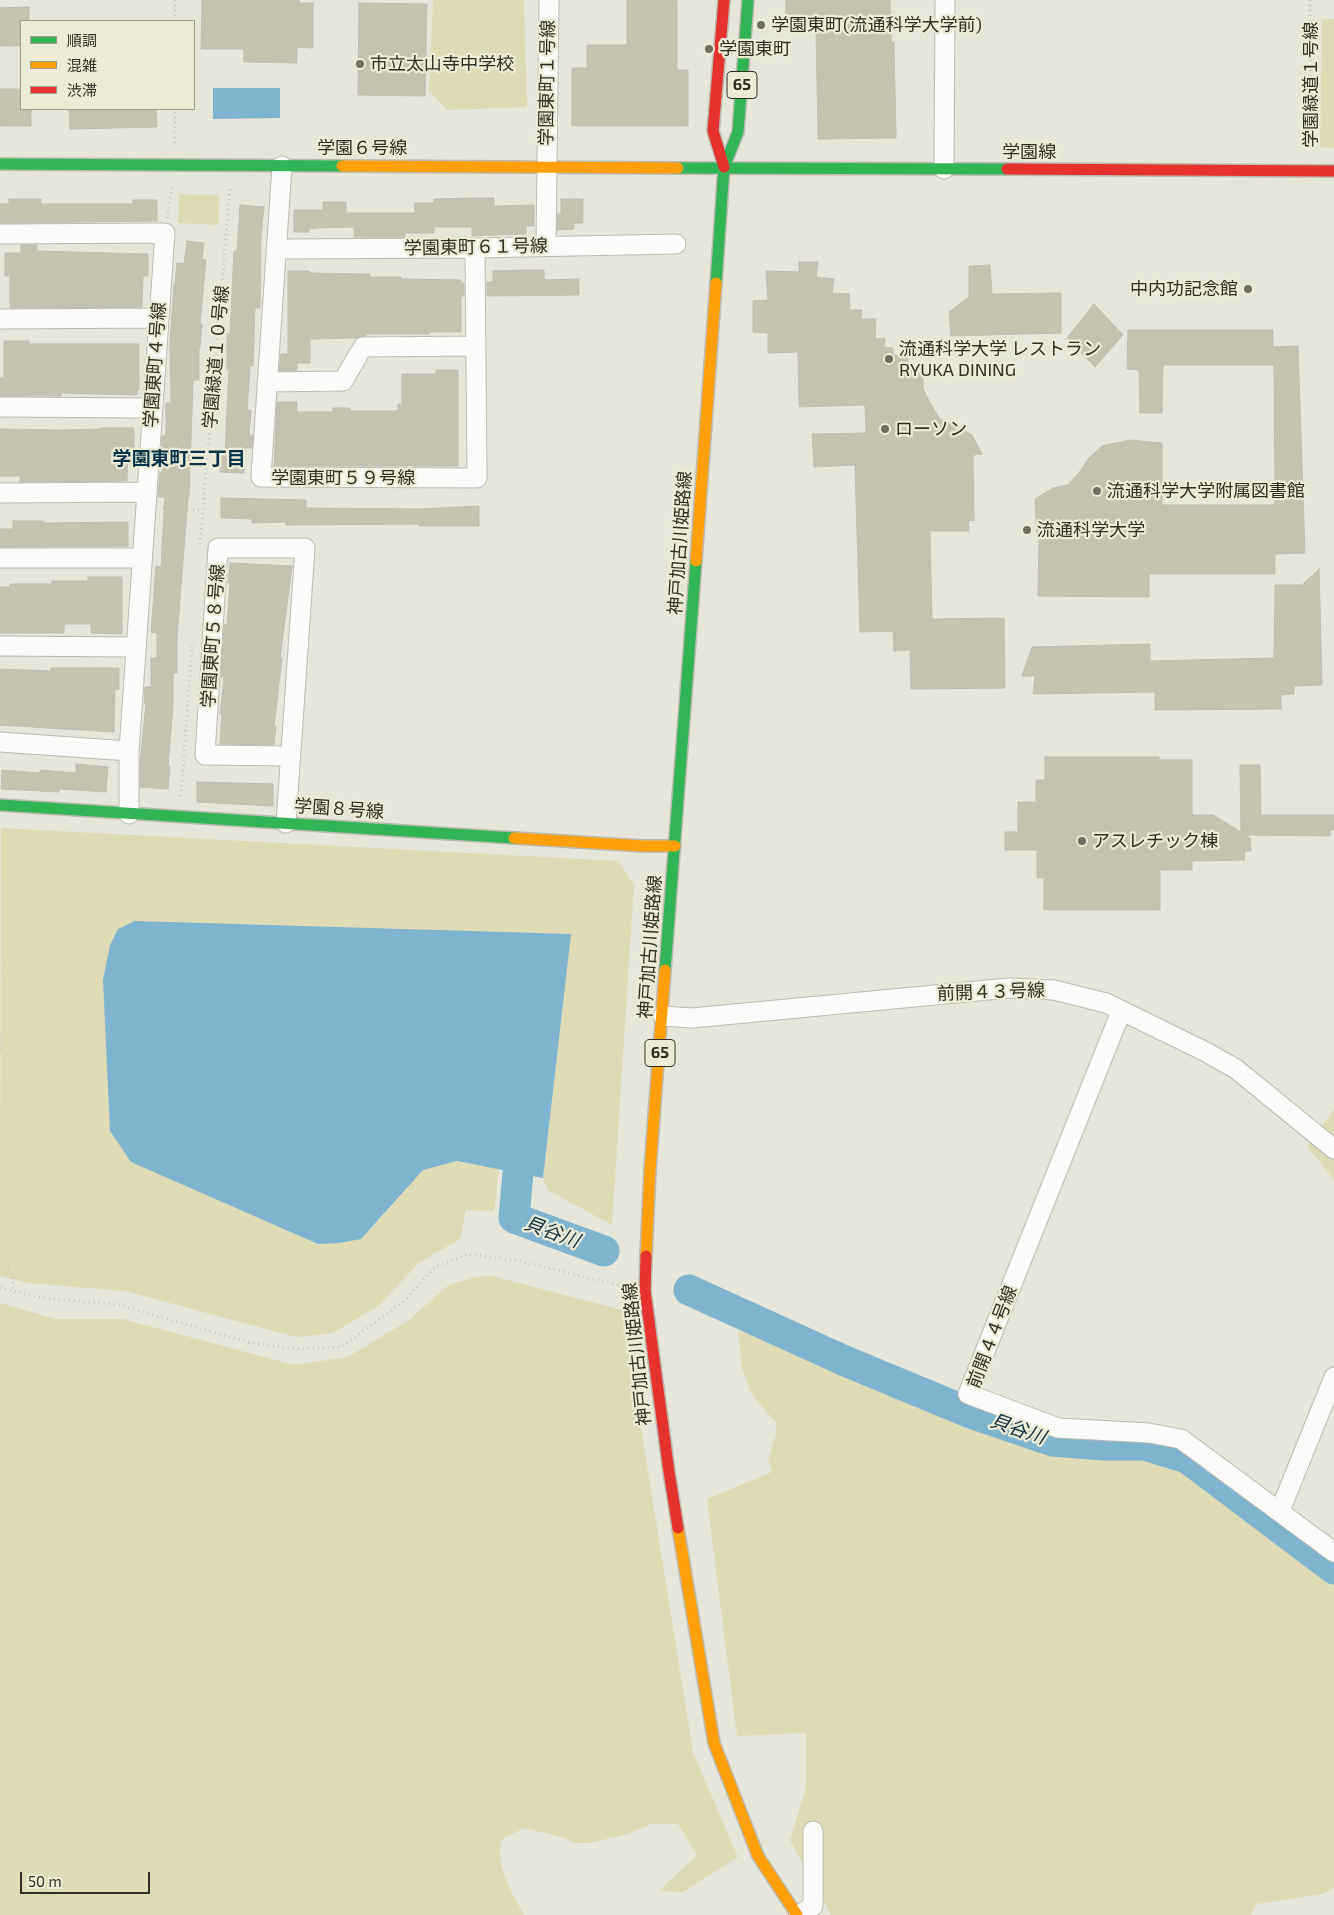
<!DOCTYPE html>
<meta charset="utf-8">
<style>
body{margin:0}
#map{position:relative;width:1334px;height:1915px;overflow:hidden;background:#e7e6da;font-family:"Exo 2","Noto Sans JP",sans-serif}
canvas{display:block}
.legend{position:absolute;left:20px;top:20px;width:175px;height:90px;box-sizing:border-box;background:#ecebd5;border:1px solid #a09f8f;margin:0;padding:6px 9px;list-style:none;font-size:15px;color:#2e2e25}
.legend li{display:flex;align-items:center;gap:10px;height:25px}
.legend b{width:25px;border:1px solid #a09f8f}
.scale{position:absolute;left:20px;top:1872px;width:130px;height:22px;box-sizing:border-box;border:2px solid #2e2e25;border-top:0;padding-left:6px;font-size:15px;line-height:18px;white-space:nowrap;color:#2e2e25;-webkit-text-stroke:4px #ecebd5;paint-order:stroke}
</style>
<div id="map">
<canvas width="1334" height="1915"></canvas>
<ul class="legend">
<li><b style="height:6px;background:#30b455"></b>順調</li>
<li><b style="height:6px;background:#ff9f0a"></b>混雑</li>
<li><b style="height:6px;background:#e5322d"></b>渋滞</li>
</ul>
<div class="scale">50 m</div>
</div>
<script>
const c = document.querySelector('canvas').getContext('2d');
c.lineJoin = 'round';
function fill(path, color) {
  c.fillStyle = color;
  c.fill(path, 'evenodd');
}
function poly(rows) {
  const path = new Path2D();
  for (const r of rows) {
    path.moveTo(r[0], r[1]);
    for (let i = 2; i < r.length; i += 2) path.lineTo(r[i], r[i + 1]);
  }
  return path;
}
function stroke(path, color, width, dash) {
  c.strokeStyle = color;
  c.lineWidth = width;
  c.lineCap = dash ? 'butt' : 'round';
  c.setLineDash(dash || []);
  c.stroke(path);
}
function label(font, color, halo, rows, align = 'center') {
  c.font = font + ' "Exo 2","Noto Sans JP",sans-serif';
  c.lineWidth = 4.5;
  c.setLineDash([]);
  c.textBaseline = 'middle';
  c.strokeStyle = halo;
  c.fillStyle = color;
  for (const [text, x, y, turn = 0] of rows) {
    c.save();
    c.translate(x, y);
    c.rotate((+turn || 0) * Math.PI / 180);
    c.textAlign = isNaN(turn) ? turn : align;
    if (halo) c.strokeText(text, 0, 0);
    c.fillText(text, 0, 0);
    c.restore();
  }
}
fill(poly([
 [433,0,524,0,527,107,447,110,429,91],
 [1322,19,1334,19,1334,148,1320,147],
 [179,194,219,195,218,225,178,223],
 [1,828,618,861,634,884,612,1225,548,1190,543,1178,570,934,361,1239,423,1170,457,1161,499,1169,494,1211,466,1210,460,1239,420,1262,378,1306,333,1333,296,1337,125,1291,29,1283,0,1276],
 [1334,1110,1334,1180,1307,1146],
 [492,1276,622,1310,693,1752,738,1857,683,1892,659,1891,697,1855,678,1824,651,1824,628,1834,589,1843,575,1843,562,1837,524,1828,501,1840,500,1856,502,1868,512,1893,524,1915,0,1915,0,1303,56,1319,123,1319,294,1365,348,1357,409,1320,450,1284,477,1277],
 [738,1330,1044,1453,1145,1453,1191,1470,1334,1576,1334,1888,1323,1894,1256,1904,1251,1915,831,1915,790,1840,806,1788,806,1733,737,1736,707,1499,772,1472,768,1459,776,1435,776,1423,751,1393,742,1368]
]), '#dedbb6');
fill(poly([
 [213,88,280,88,280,118,213,119],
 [135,921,571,934,543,1178,457,1161,423,1170,361,1239,339,1243,318,1244,131,1162,110,1131,103,980,110,945,118,929]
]), '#7fb4ce');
stroke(poly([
 [518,1173,514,1218,604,1251],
 [689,1290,845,1361,968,1412,1053,1441,1103,1445,1144,1445,1187,1458,1334,1569]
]), '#7fb4ce', 31);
const building = poly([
 [202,0,299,0,299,3,313,3,313,48,297,47,297,63,244,62,244,49,201,49,202,0],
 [627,0,677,0,677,70,688,70,688,126,572,126,572,68,587,68,587,45,627,45,627,0],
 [786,0,890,0,891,42,894,42,896,138,818,139,816,28,785,29,786,0],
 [359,3,427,4,425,96,358,95,359,3],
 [29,7,29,21,21,21,21,46,0,46,0,8,29,7],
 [0,89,21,89,21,109,31,109,31,126,0,126,0,89],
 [69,109,156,109,157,127,70,129,69,109],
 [474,198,494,198,494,206,534,205,534,226,526,226,526,234,494,235,472,236,472,227,434,227,434,233,405,233,405,237,354,237,354,227,316,228,309,229,309,232,294,232,294,210,323,210,323,202,346,202,346,213,415,213,415,203,434,203,434,199,474,198],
 [9,199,41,199,41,204,133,204,133,200,157,200,157,221,0,223,0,204,9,204,9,199],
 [561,199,583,199,583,223,574,223,574,229,557,230,558,214,561,214,561,199],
 [240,205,264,207,261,237,260,308,255,308,253,366,250,366,247,410,251,410,249,435,253,435,252,448,245,448,244,473,220,472,221,452,225,452,229,370,227,370,227,334,230,334,234,251,237,251,240,205],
 [187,241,204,243,202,259,206,260,200,324,202,324,200,347,199,347,199,380,193,380,189,497,188,497,177,638,177,673,173,673,173,706,168,766,170,766,168,789,140,787,140,765,146,703,144,703,145,687,151,687,151,658,157,658,157,633,151,632,156,566,161,567,165,497,158,497,160,473,162,473,162,436,166,436,166,403,171,403,170,344,174,284,175,284,177,263,184,264,187,241],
 [21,245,37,245,37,251,148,254,148,276,143,276,142,307,10,308,10,276,5,276,5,253,21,253,21,245],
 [799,262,818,262,816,277,834,279,832,293,849,294,850,310,862,310,861,319,876,319,875,339,885,338,884,347,892,348,894,355,908,357,908,372,923,373,923,388,930,403,940,419,957,426,972,435,982,454,973,455,974,520,968,521,969,531,930,531,932,619,1004,618,1005,688,911,689,910,650,894,651,893,631,860,632,855,465,814,467,812,434,866,433,865,405,799,407,798,352,768,353,768,333,753,332,753,301,768,300,766,271,799,272,799,262],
 [990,265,992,294,1061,293,1061,333,951,336,949,312,969,297,969,266,990,265],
 [526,270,544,270,544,280,579,279,579,295,487,296,487,282,493,282,493,271,526,270],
 [288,271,309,271,309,273,370,274,370,277,401,277,401,279,461,280,461,283,464,283,464,296,461,296,461,332,429,332,429,334,366,334,366,336,356,338,310,339,310,363,297,363,297,370,279,371,281,354,288,354,288,271],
 [1094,304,1123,335,1095,367,1067,338,1094,304],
 [1128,330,1273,330,1273,347,1298,346,1305,553,1275,554,1275,574,1149,574,1149,597,1038,596,1039,536,1037,536,1035,499,1053,488,1068,485,1081,470,1089,458,1102,446,1130,440,1162,443,1162,505,1275,505,1274,365,1163,365,1162,413,1140,413,1139,370,1127,369,1128,330],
 [4,341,29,341,29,344,139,344,139,390,137,390,137,395,61,393,61,396,0,396,0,378,4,378,4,341],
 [436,370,458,370,458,466,274,466,277,402,297,402,297,412,333,412,333,408,350,408,350,411,398,411,398,404,402,404,402,374,436,374,436,370],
 [101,428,134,428,134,449,128,448,127,481,20,482,20,476,0,476,0,429,61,430,101,429,101,428],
 [221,498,306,500,306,508,419,509,479,506,479,526,419,526,419,524,286,525,286,522,252,523,252,519,221,518,221,498],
 [13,521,44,521,44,523,128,522,128,546,0,547,0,529,13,529,13,521],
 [230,563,292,566,280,658,282,658,274,726,276,726,274,745,220,744,222,714,220,714,224,677,221,677,224,624,227,625,230,583,228,583,230,563],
 [1319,569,1322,685,1294,686,1294,694,1281,695,1281,709,1155,710,1155,692,1033,694,1035,676,1022,676,1032,647,1150,644,1150,661,1274,658,1275,585,1302,585,1319,569],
 [88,577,122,577,122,634,91,633,91,624,64,624,64,633,0,633,0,587,10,587,10,584,52,584,52,581,88,581,88,577],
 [51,668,119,668,119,689,115,689,114,732,0,725,0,669,51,671,51,668],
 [1045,757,1159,757,1159,760,1192,760,1192,815,1213,815,1241,832,1240,765,1260,765,1261,815,1334,815,1334,830,1330,830,1330,836,1246,835,1250,838,1251,851,1245,851,1244,860,1192,861,1192,870,1160,870,1160,910,1044,910,1044,878,1037,878,1037,850,1005,850,1005,832,1018,832,1018,802,1036,802,1036,780,1045,780,1045,757],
 [76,764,108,767,106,792,59,789,59,792,1,789,2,770,40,773,40,770,76,773,76,764],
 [197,782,273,784,273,806,197,802,197,782]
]);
fill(building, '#c5c3b0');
stroke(building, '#bebdb4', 1);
const street = poly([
 [282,166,261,477,477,478,475,248],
 [944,169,945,0],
 [0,234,165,233,129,751,0,742],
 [546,246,549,0],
 [277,249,475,248,676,244],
 [0,319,158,318],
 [267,382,343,381,363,347,475,346],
 [0,407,153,408],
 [0,493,146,492],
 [0,558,142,558],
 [0,646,136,647],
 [129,814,129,751],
 [286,823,305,548,218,548,205,755,291,756],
 [1122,1012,1116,1024,968,1394,1058,1428,1149,1433,1181,1439,1334,1552],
 [663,1016,692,1018,1009,988,1054,990,1106,1003,1206,1052,1236,1069,1334,1149],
 [1280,1511,1334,1377],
 [799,1915,813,1906,813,1831]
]);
const fast = poly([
 [0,164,342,166],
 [678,168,1007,169],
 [716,283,724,167,738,132,748,0],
 [0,805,514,838],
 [665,970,696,561]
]);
const slow = poly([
 [342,166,678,168],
 [696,561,716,283],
 [514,838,643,846,675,846],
 [646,1256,650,1170,665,970],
 [678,1528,714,1743,758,1856,797,1915]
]);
const jam = poly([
 [724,0,713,131,724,167],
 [1007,169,1334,171],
 [646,1256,645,1291,669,1472,678,1528]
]);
stroke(street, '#bcbbb2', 21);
stroke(fast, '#bcbbb2', 14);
stroke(slow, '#bcbbb2', 14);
stroke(jam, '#bcbbb2', 14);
stroke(poly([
 [1310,0,1311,150],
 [175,21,175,0],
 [175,143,175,109],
 [167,218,172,187],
 [163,508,203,510],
 [200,544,230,186],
 [181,796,192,645],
 [0,1033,0,1049],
 [0,1264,10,1270,14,1280,12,1291],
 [0,1288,37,1297,119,1305,251,1343,299,1349,341,1347,404,1301,435,1267,469,1254,518,1261,624,1286]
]), '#c7c7c2', 3, [1, 4]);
stroke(street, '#fbfbf9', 19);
stroke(fast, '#30b455', 11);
stroke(slow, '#ff9f0a', 11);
stroke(jam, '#e5322d', 11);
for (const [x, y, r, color] of [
 [761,25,5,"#6f6e64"],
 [709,49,5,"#6f6e64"],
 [360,64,5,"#6f6e64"],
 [1248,289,5,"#6f6e64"],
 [889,359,5,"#6f6e64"],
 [885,429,5,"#6f6e64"],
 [1097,491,5,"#6f6e64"],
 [1027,530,5,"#6f6e64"],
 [1082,841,5,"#6f6e64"]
]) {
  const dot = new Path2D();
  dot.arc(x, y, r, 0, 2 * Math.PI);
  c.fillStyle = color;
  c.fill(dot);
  stroke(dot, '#ecebd5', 2);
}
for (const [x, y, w] of [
 [742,85,30],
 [660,1053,30]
]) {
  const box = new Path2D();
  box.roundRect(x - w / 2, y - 13.5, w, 27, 4);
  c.fillStyle = '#ecebd5';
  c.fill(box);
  stroke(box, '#2e2e25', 1);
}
label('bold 16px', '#2e2e25', null, [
 ["65",742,85],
 ["65",660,1053]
]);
label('18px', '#2e2e25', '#ecebd5', [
 ["学園東町(流通科学大学前)",771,25],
 ["学園東町",719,49],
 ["市立太山寺中学校",370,64],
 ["中内功記念館",1238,289,"right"],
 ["流通科学大学 レストラン",899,349],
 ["RYUKA DINING",899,370],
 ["ローソン",895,429],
 ["流通科学大学附属図書館",1107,491],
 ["流通科学大学",1037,530],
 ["アスレチック棟",1092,841]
], 'left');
label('18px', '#2e2e25', '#ecebd5', [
 ["学園東町１号線",547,83,-89],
 ["学園緑道１号線",1311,85,-90],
 ["学園６号線",362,148],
 ["学園線",1029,152],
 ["学園東町６１号線",476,247,-1],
 ["学園緑道１０号線",216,357,-85],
 ["学園東町４号線",155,365,-86],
 ["学園東町５９号線",343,478],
 ["神戸加古川姫路線",680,543,-86],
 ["学園東町５８号線",213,636,-86],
 ["学園８号線",339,809,4],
 ["神戸加古川姫路線",650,947,-86],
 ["前開４３号線",991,992,-2],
 ["前開４４号線",992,1337,-69],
 ["神戸加古川姫路線",637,1354,-96]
]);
label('bold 19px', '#063349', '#ecebd5', [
 ["学園東町三丁目",179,459]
]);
label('italic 19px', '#103345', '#ecebd5', [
 ["貝谷川",552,1232,20],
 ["貝谷川",1018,1429,19]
]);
</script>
